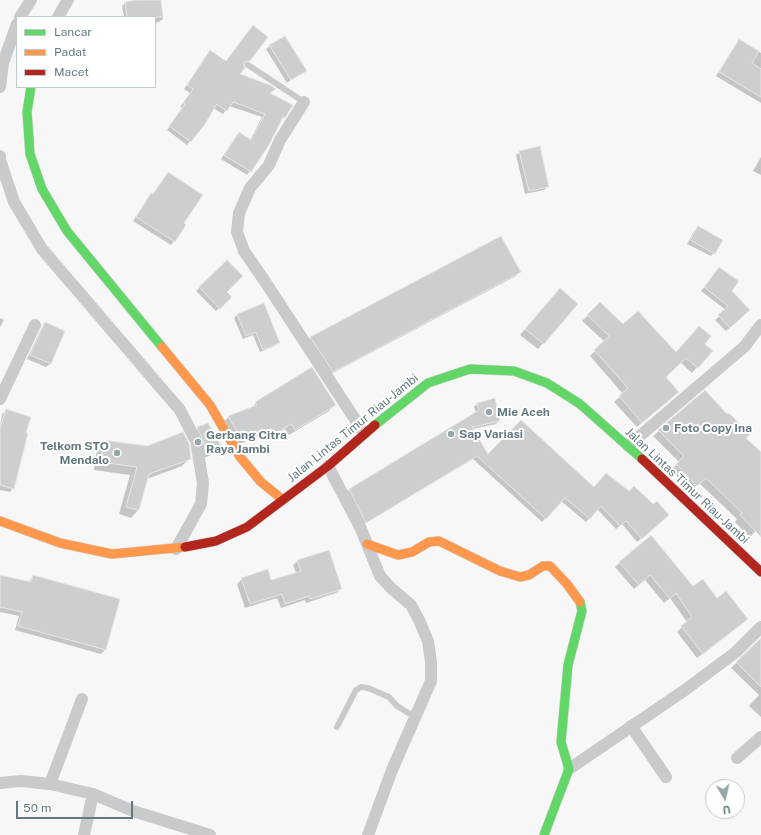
<!DOCTYPE html>
<style>
body{margin:0}
#map{position:relative;width:761px;height:835px;overflow:hidden;background:#f7f7f7;font-family:"Public Sans",sans-serif}
canvas{display:block}
.legend{position:absolute;left:16px;top:16px;width:140px;height:72px;box-sizing:border-box;background:#fff;border:1px solid #c1cacc;margin:0;padding:5px 7px;list-style:none;font-size:12px;color:#647a80}
.legend li{display:flex;align-items:center;gap:8px;height:20px}
.legend b{width:20px;border:1px solid #c1cacc}
.north{position:absolute;left:705px;top:779px;width:40px;height:40px;box-sizing:border-box;background:#fff;border:1px solid #c1cacc;border-radius:50%;rotate:171deg;font-size:11px;font-weight:700;line-height:16px;text-align:center;color:#647a80}
.north::after{content:'';display:block;margin:auto;width:14px;height:18px;background:#97a6aa;clip-path:polygon(50% 0,100% 100%,50% 72%,0 100%)}
.scale{position:absolute;left:16px;top:801px;width:117px;height:18px;box-sizing:border-box;border:2px solid #647a80;border-top:0;padding-left:5px;font-size:12px;line-height:14px;white-space:nowrap;color:#647a80;-webkit-text-stroke:3px #fff;paint-order:stroke}
</style>
<div id="map">
<canvas width="761" height="835"></canvas>
<ul class="legend">
<li><b style="height:5px;background:#63d668"></b>Lancar</li>
<li><b style="height:5px;background:#ff974d"></b>Padat</li>
<li><b style="height:5px;background:#b3261e"></b>Macet</li>
</ul>
<div class="north">U</div>
<div class="scale">50 m</div>
</div>
<script>
const c = document.querySelector('canvas').getContext('2d');
c.lineJoin = 'round';
function fill(path, color) {
  c.fillStyle = color;
  c.fill(path, 'evenodd');
}
function poly(rows) {
  const path = new Path2D();
  for (const r of rows) {
    path.moveTo(r[0], r[1]);
    for (let i = 2; i < r.length; i += 2) path.lineTo(r[i], r[i + 1]);
  }
  return path;
}
function stroke(path, color, width, dash) {
  c.strokeStyle = color;
  c.lineWidth = width;
  c.lineCap = dash ? 'butt' : 'round';
  c.setLineDash(dash || []);
  c.stroke(path);
}
function label(font, color, halo, rows, align = 'center') {
  c.font = font + ' "Public Sans",sans-serif';
  c.lineWidth = 4;
  c.setLineDash([]);
  c.textBaseline = 'middle';
  c.strokeStyle = halo;
  c.fillStyle = color;
  for (const [text, x, y, turn = 0] of rows) {
    c.save();
    c.translate(x, y);
    c.rotate((+turn || 0) * Math.PI / 180);
    c.textAlign = isNaN(turn) ? turn : align;
    if (halo) c.strokeText(text, 0, 0);
    c.fillText(text, 0, 0);
    c.restore();
  }
}
fill(poly([
 [145,0,160,0,163,19,159,22,155,23,155,17,124,17,122,6,126,2],
 [739,40,761,53,761,103,716,76,736,44],
 [270,46,305,70,287,83,266,49],
 [210,51,226,62,249,60,245,64,242,65,238,75,275,89,269,94,284,117,281,121,268,144,247,175,221,159,236,137,250,140,262,117,229,106,223,114,213,108,187,145,167,130,183,108,180,107,190,93,184,89],
 [520,152,548,187,544,190,525,194,516,155],
 [761,157,761,175,753,171],
 [168,173,183,224,185,225,171,245,133,221,148,198,152,195],
 [698,227,714,253,711,256,687,244,694,231],
 [227,261,225,292,231,297,216,311,196,291],
 [719,268,730,291,749,310,726,331,715,320,726,310,701,291],
 [519,272,516,276,329,375,307,341,311,338],
 [554,295,577,304,538,349,520,335],
 [600,303,623,325,676,353,704,344,711,351,692,373,680,362,664,377,678,392,637,427,614,402,623,394,590,356,605,342,582,321],
 [238,314,278,343,275,346,260,352,253,335,243,339,234,318],
 [0,318,4,320,0,327],
 [45,323,64,332,50,364,46,367,27,359,42,327],
 [256,403,334,405,329,411,289,435,285,429,269,439,266,434,236,445,223,422,229,417,250,409],
 [478,403,499,420,496,424,472,429,488,456,594,488,664,519,637,542,622,524,616,529,597,509,586,522,561,501,542,522,473,459,362,525,346,493,349,490,476,413,474,407],
 [6,411,22,434,0,426,2,414],
 [198,428,221,447,214,454,198,460,190,436],
 [659,431,745,439,761,454,761,533,758,529,750,537,735,522,737,519,699,483,691,491,671,470,679,462,653,436],
 [105,441,190,458,182,466,147,479,138,510,131,518,119,514,130,475,94,470,97,449],
 [0,442,13,488,10,492,0,490],
 [298,561,341,589,336,593,306,603,305,600,281,608,277,598,245,608,237,584,242,579,271,582,296,573,293,565],
 [620,562,717,599,742,624,697,658,677,632,687,622,670,598,664,603,645,580,634,589,615,567],
 [0,576,29,582,33,576,105,650,101,654,15,630,19,616,0,612],
 [761,639,761,717,749,706,759,695,731,668]
]), '#0003');
const building = poly([
 [137,0,161,0,163,17,127,17,125,2,137,0],
 [253,25,268,37,250,61,244,62,244,65,245,68,240,74,270,85,276,89,270,93,293,105,285,118,283,117,269,145,251,172,224,155,239,132,251,140,265,114,233,102,227,111,217,104,205,124,191,142,169,126,185,104,183,103,193,89,187,85,210,50,226,61,253,25],
 [285,36,307,71,291,80,269,45,285,36],
 [739,39,759,51,752,63,761,69,761,97,719,72,739,39],
 [540,146,549,187,529,191,519,151,540,146],
 [168,172,203,195,184,223,186,225,175,242,136,217,151,193,153,194,168,172],
 [698,226,723,240,715,254,690,240,698,226],
 [501,236,521,272,333,372,310,337,501,236],
 [227,260,243,276,227,292,232,297,220,309,199,287,227,260],
 [719,267,739,281,732,291,750,310,730,328,718,315,728,306,704,287,719,267],
 [560,288,578,304,544,344,525,329,560,288],
 [600,302,623,324,638,311,676,352,699,326,711,336,705,344,713,351,698,368,686,358,666,377,679,392,642,423,619,396,628,388,594,350,609,336,587,315,600,302],
 [264,303,280,343,263,350,256,332,246,336,237,314,264,303],
 [45,322,65,331,51,364,30,355,45,322],
 [312,367,336,405,295,430,291,424,275,434,272,429,242,440,228,416,257,405,255,402,312,367],
 [705,390,727,414,729,413,750,434,746,438,761,452,761,537,740,515,742,513,706,478,697,486,676,464,684,456,658,430,705,390],
 [495,398,500,421,472,427,488,454,521,420,594,487,606,473,629,491,634,486,653,504,657,501,669,515,642,539,626,521,620,526,601,506,590,519,565,498,546,519,477,456,366,523,349,489,479,410,477,403,495,398],
 [6,409,31,417,26,433,28,433,14,489,0,485,0,428,6,409],
 [208,423,222,447,206,453,203,440,197,427,208,423],
 [183,432,189,443,191,459,149,474,139,510,126,507,137,467,101,462,104,440,147,446,183,432],
 [651,535,693,586,703,579,717,598,726,591,748,619,703,654,681,626,692,617,676,593,670,599,650,575,639,585,619,562,651,535],
 [329,550,342,589,310,599,309,596,285,604,282,594,250,604,241,578,268,569,271,580,301,571,297,560,329,550],
 [0,575,31,582,33,575,120,599,106,650,18,626,22,612,0,607,0,575],
 [761,638,761,687,736,662,761,638]
]);
fill(building, '#cccecf');
stroke(building, '#e6e6e6', 1);
const fast = poly([
 [31,87,27,112,30,154,42,189,67,231,162,347],
 [375,425,428,383,470,369,514,371,547,383,580,404,642,459],
 [544,835,569,769,561,742,568,665,582,611,580,602]
]);
const slow = poly([
 [162,347,210,405,240,457,261,482,283,500],
 [0,521,60,543,112,554,185,547],
 [367,544,398,555,412,552,429,542,439,541,500,571,520,577,529,575,543,566,550,566,567,584,580,602]
]);
const jam = poly([
 [642,459,761,572],
 [185,547,216,541,247,527,328,466,375,425]
]);
stroke(fast, '#d2d3d4', 10);
stroke(slow, '#d2d3d4', 10);
stroke(jam, '#d2d3d4', 10);
stroke(poly([
 [248,65,304,102],
 [337,727,356,690,361,687,368,688,389,697,397,706,415,717]
]), '#c8cacb', 6);
stroke(poly([
 [20,17,31,0],
 [58,17,68,0],
 [0,87,3,63,17,24],
 [304,102,280,140,269,165,250,188,239,213,237,232,244,251,264,280,364,433],
 [0,156,0,160,14,202,42,249,180,410,196,441,203,483,201,504,176,549],
 [0,399,35,325],
 [628,446,744,347,761,325],
 [328,466,361,529,380,576,391,588,411,605,419,620,428,641,431,662,431,681,392,770,368,835],
 [631,726,666,777],
 [737,758,761,737],
 [569,769,685,690,736,652,761,627],
 [0,783,21,781,50,784,93,794,84,835],
 [50,784,82,699],
 [93,794,133,811,210,835]
]), '#c8cacb', 12);
stroke(fast, '#63d668', 9);
stroke(slow, '#ff974d', 9);
stroke(jam, '#b3261e', 9);
for (const [x, y, r, color] of [
 [489,412,4,"#97a6aa"],
 [666,428,4,"#97a6aa"],
 [451,434,4,"#97a6aa"],
 [198,442,4,"#97a6aa"],
 [117,453,4,"#97a6aa"]
]) {
  const dot = new Path2D();
  dot.arc(x, y, r, 0, 2 * Math.PI);
  c.fillStyle = color;
  c.fill(dot);
  stroke(dot, '#fff', 1.5);
}
label('bold 12px', '#647a80', '#fff', [
 ["Mie Aceh",497,412],
 ["Foto Copy Ina",674,428],
 ["Sap Variasi",459,434],
 ["Gerbang Citra",206,435],
 ["Raya Jambi",206,449],
 ["Telkom STO",109,446,"right"],
 ["Mendalo",109,460,"right"]
], 'left');
label('12px', '#647a80', '#fff', [
 ["Jalan Lintas Timur Riau-Jambi",353,428,-39],
 ["Jalan Lintas Timur Riau-Jambi",687,486,43]
]);
</script>
